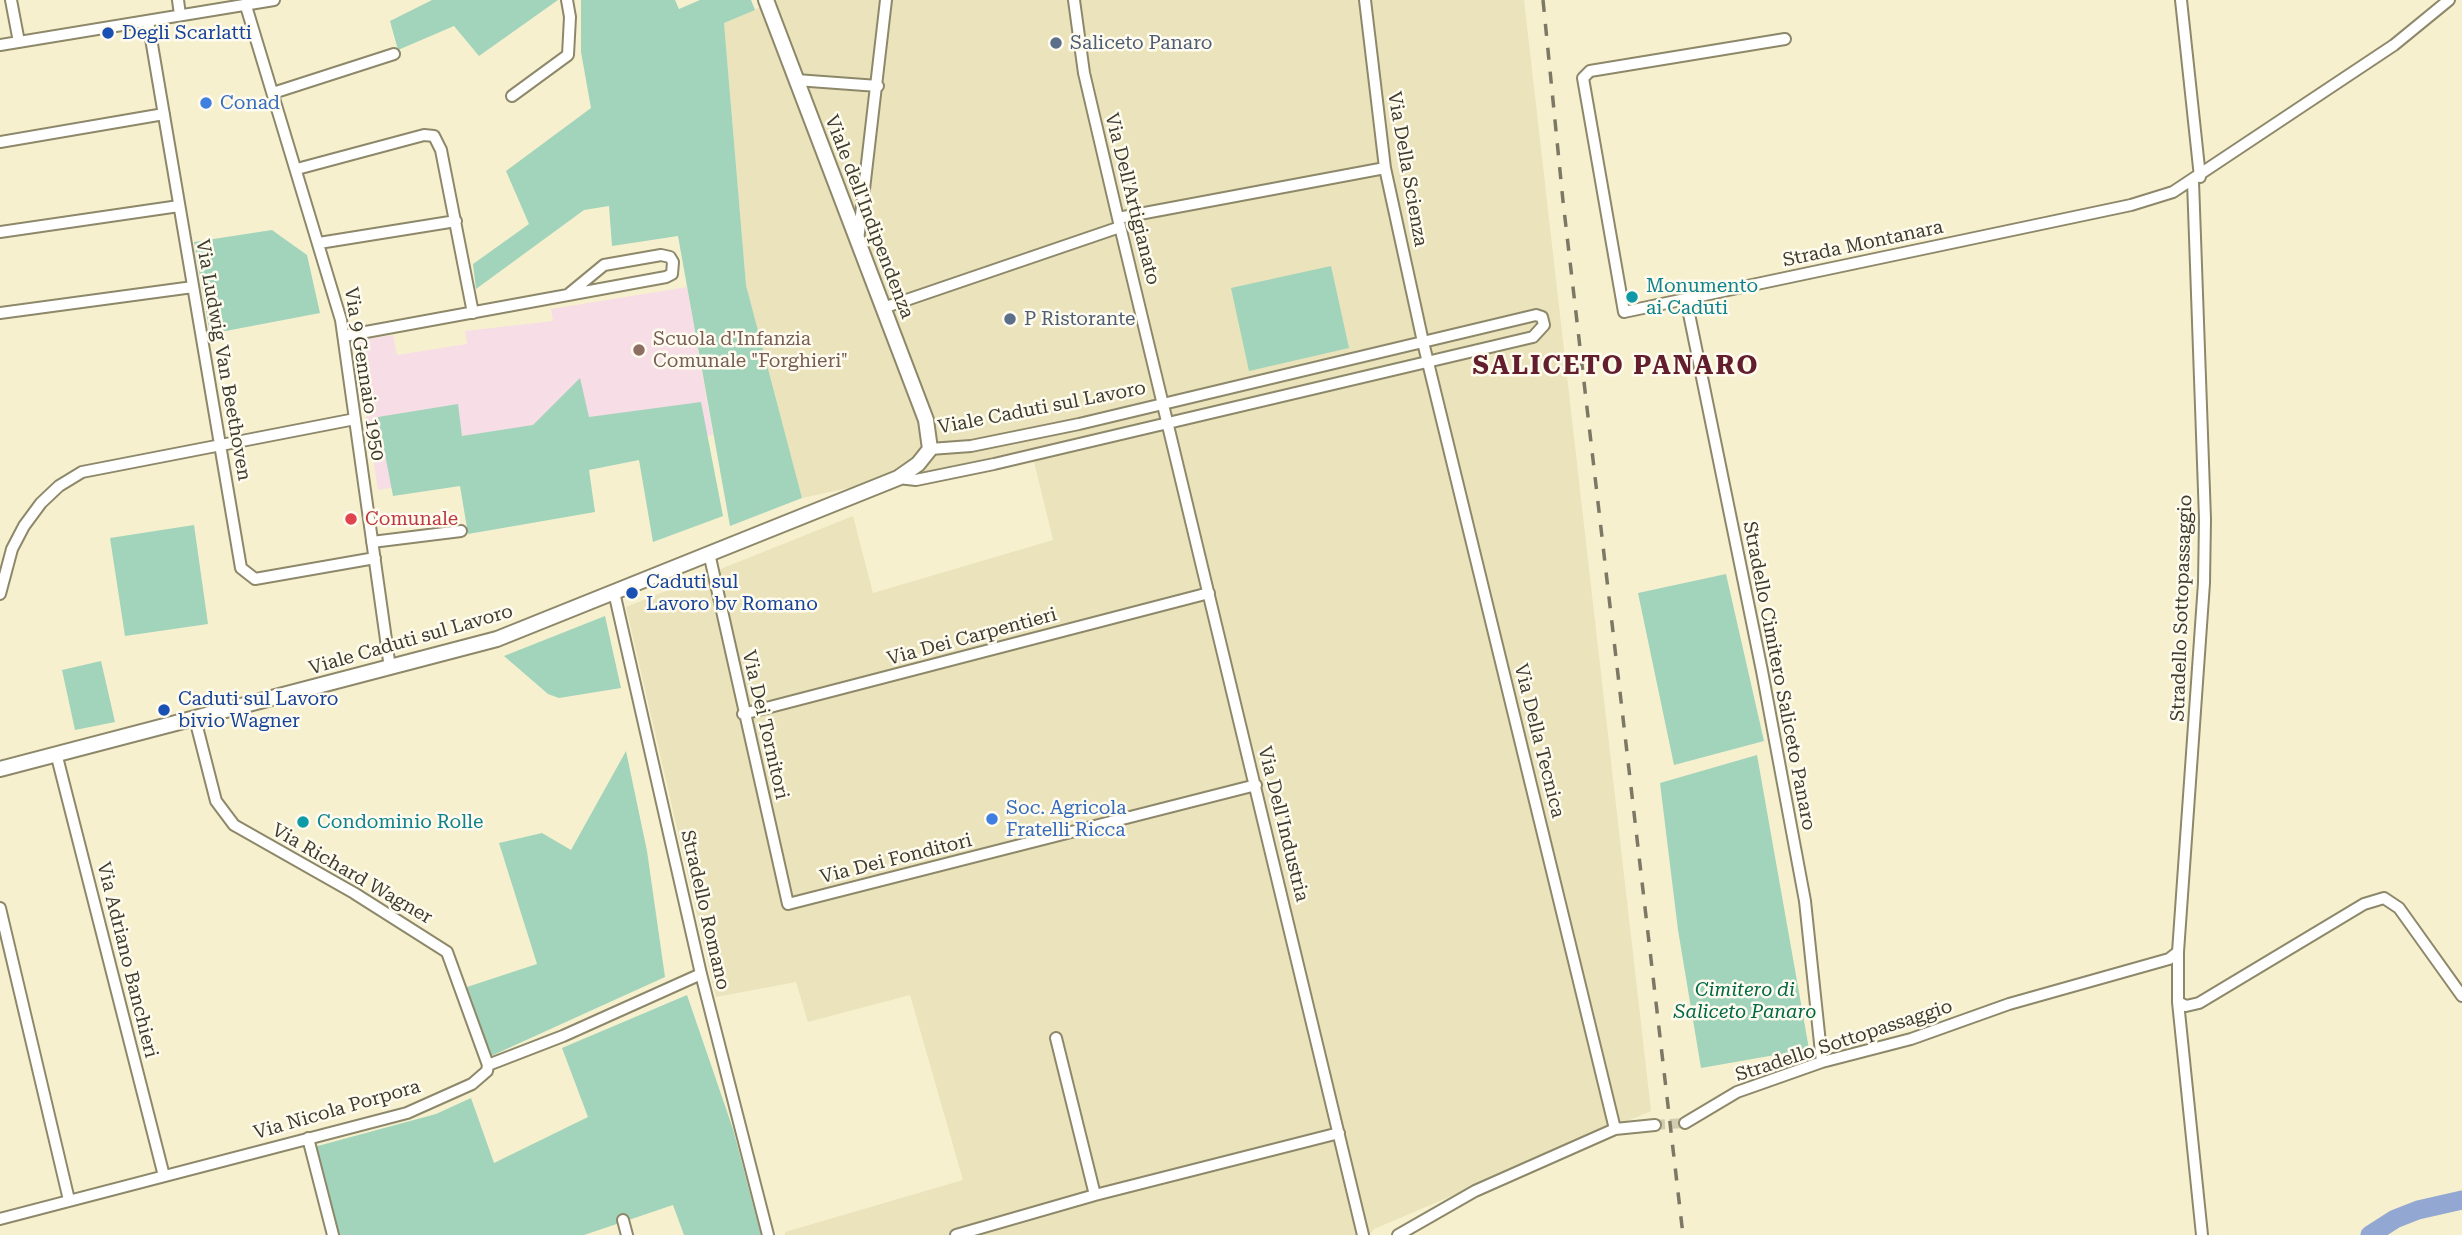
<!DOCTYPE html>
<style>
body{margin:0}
canvas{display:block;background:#f6f0cf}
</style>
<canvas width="2462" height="1235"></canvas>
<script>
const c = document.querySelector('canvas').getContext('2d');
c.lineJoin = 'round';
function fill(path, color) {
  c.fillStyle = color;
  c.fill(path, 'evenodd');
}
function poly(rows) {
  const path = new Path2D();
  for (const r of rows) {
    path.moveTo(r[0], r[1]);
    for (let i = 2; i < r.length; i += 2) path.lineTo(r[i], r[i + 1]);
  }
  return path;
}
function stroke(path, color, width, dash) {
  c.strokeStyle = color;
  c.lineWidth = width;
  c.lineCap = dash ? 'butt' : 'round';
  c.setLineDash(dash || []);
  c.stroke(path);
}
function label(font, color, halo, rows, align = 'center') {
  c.font = font + ' "Roboto Serif",serif';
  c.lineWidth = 5;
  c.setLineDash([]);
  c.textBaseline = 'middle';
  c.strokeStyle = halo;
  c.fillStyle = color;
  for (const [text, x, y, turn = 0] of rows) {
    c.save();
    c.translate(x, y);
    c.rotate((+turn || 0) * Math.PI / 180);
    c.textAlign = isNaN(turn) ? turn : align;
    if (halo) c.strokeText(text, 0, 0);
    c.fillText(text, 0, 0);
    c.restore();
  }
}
fill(poly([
 [777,0,1524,0,1651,1111,1374,1229,1369,1235,785,1235,785,1232,963,1180,910,995,808,1022,796,982,716,997,626,607,853,516,873,593,1053,540,1031,449,802,498,746,285,724,23]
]), '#eae3bb');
fill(poly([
 [687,287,713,435,378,490,354,341,393,335,397,355,467,344,465,331,553,321,551,309]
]), '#f7dde5');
fill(poly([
 [432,0,558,0,479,56,454,26,398,50,390,21],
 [581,0,675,0,679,9,700,0,751,0,755,10,724,23,746,285,802,498,730,526,678,236,612,246,609,206,584,210,476,289,473,264,529,224,506,171,591,108,581,52],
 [272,230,307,255,320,313,210,334,194,242],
 [1331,266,1349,348,1249,371,1231,288],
 [580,378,589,417,701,402,723,516,653,542,639,460,589,470,595,512,468,534,460,486,393,496,378,417,458,404,462,436,533,425],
 [194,525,208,624,125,636,110,538],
 [1726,574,1764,741,1674,765,1638,593],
 [605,616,621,688,559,698,548,694,504,656],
 [101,661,115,722,75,730,62,670],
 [626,751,647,851,665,977,491,1056,467,987,537,964,499,843,542,833,571,850],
 [1757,755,1809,1049,1701,1068,1678,930,1660,783],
 [687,995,733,1129,761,1235,684,1235,673,1205,584,1235,338,1235,314,1147,436,1114,471,1098,494,1163,588,1117,562,1048]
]), '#a1d4bb');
stroke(poly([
 [2370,1235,2395,1219,2418,1210,2462,1200]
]), '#92a7d2', 19);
stroke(poly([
 [1655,1125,1685,1123]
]), '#d1ccaf', 10, [10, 5]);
const minor = poly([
 [11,0,19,42],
 [178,0,180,15],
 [1074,0,1084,73,1118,218,1363,1235],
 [1365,0,1385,168,1423,342,1615,1129],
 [2181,0,2200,177],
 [246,6,341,320,390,668],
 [148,21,241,568,255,579,375,558],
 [1785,39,1590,71,1583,78,1624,312,2131,205,2173,192,2394,45,2449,0],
 [0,45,274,0],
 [796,80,878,86],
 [273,93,394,54],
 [512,96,568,55,570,17,567,0],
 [0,142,164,114],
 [297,169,424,135,434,136,441,150,473,313],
 [1118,218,1385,168],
 [0,232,179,206],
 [858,241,886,0],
 [319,243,456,221],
 [1686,299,1762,671,1805,901,1822,1062],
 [883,308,1120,227],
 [0,313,193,287],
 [344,336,666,277,672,274,673,262,670,257,661,255,604,265,570,293],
 [898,478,916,480,994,464,1533,337,1544,325,1542,317,1536,315,1079,424,971,446,930,449],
 [372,542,461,531],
 [709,553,788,904,1256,785],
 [614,592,701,974,768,1235],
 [0,594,12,549,24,526,41,503,59,486,82,472,355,419],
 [743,714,1209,593],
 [195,719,216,801,234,825,354,893,447,952,488,1065],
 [56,753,164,1176],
 [0,908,69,1200],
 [2178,952,2178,1002,2202,1235],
 [2178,1002,2186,1006,2199,1003,2364,904,2384,898,2399,908,2462,996],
 [1056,1038,1095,1195],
 [1685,1123,1737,1092,1822,1062,1911,1039,2009,1004,2169,959,2178,952,2204,583,2205,519,2193,181],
 [308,1138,333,1235],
 [0,1219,407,1113,472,1084,487,1071,488,1065,563,1036,701,974],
 [623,1220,627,1235],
 [956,1235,1095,1195,1339,1133],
 [1398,1235,1475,1191,1615,1129,1655,1125]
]);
const tertiary = poly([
 [0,769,497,639,898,478,918,464,930,449,926,420,766,0]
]);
stroke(minor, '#8d886a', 14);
stroke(tertiary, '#8d886a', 18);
stroke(minor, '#fff', 10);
stroke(tertiary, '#fff', 14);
stroke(poly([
 [1543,0,1563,201,1683,1235]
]), '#7c7865', 3.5, [12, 12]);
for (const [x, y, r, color] of [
 [108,33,7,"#1a4fb4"],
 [1056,43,7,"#5c6f8a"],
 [206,103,7,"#3f7fe0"],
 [1632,297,7,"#0f9aa8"],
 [1010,319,7,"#5c6f8a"],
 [639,350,7,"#8d6e63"],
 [351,519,7,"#e0444e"],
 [632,593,7,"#1a4fb4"],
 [164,710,7,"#1a4fb4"],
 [992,819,7,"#3f7fe0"],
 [303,822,7,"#0f9aa8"]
]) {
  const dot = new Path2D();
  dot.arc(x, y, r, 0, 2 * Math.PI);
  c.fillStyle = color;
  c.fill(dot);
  stroke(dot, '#fffcef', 2.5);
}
label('19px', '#164399', '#fffcef', [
 ["Degli Scarlatti",122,33],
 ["Caduti sul",646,582],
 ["Lavoro bv Romano",646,604],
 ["Caduti sul Lavoro",178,699],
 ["bivio Wagner",178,721]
], 'left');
label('19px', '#4e5e75', '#fffcef', [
 ["Saliceto Panaro",1070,43],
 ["P Ristorante",1024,319]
], 'left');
label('19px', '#366cbe', '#fffcef', [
 ["Conad",220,103],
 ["Soc. Agricola",1006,808],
 ["Fratelli Ricca",1006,830]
], 'left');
label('19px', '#3e3c2f', '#fffcef', [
 ["Via Della Scienza",1407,169,80],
 ["Via Dell'Artigianato",1132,199,76],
 ["Viale dell'Indipendenza",869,217,69],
 ["Strada Montanara",1863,244,-12],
 ["Via Ludwig Van Beethoven",223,360,80],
 ["Via 9 Gennaio 1950",364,374,81],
 ["Viale Caduti sul Lavoro",1042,408,-11],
 ["Stradello Sottopassaggio",2182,608,-88],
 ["Via Dei Carpentieri",972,637,-15],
 ["Viale Caduti sul Lavoro",411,640,-16],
 ["Stradello Cimitero Saliceto Panaro",1779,676,79],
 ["Via Dei Tornitori",765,725,77],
 ["Via Della Tecnica",1539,741,76],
 ["Via Dell'Industria",1283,824,76],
 ["Via Dei Fonditori",896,859,-14],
 ["Via Richard Wagner",352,874,30],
 ["Stradello Romano",705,910,77],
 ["Via Adriano Banchieri",127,960,76],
 ["Stradello Sottopassaggio",1844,1041,-18],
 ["Via Nicola Porpora",337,1110,-16]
]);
label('19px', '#0d838f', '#fffcef', [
 ["Monumento",1646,286],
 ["ai Caduti",1646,308],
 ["Condominio Rolle",317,822]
], 'left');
label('19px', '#785e54', '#fffcef', [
 ["Scuola d'Infanzia",653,339],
 ["Comunale \"Forghieri\"",653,361]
], 'left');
label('19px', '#be3a42', '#fffcef', [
 ["Comunale",365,519]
], 'left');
label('italic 19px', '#006849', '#fffcef', [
 ["Cimitero di",1745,990],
 ["Saliceto Panaro",1745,1012]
]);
c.letterSpacing = '2px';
label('bold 26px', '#631e2e', '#fffcef', [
 ["SALICETO PANARO",1616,366]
]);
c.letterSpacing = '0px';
</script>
